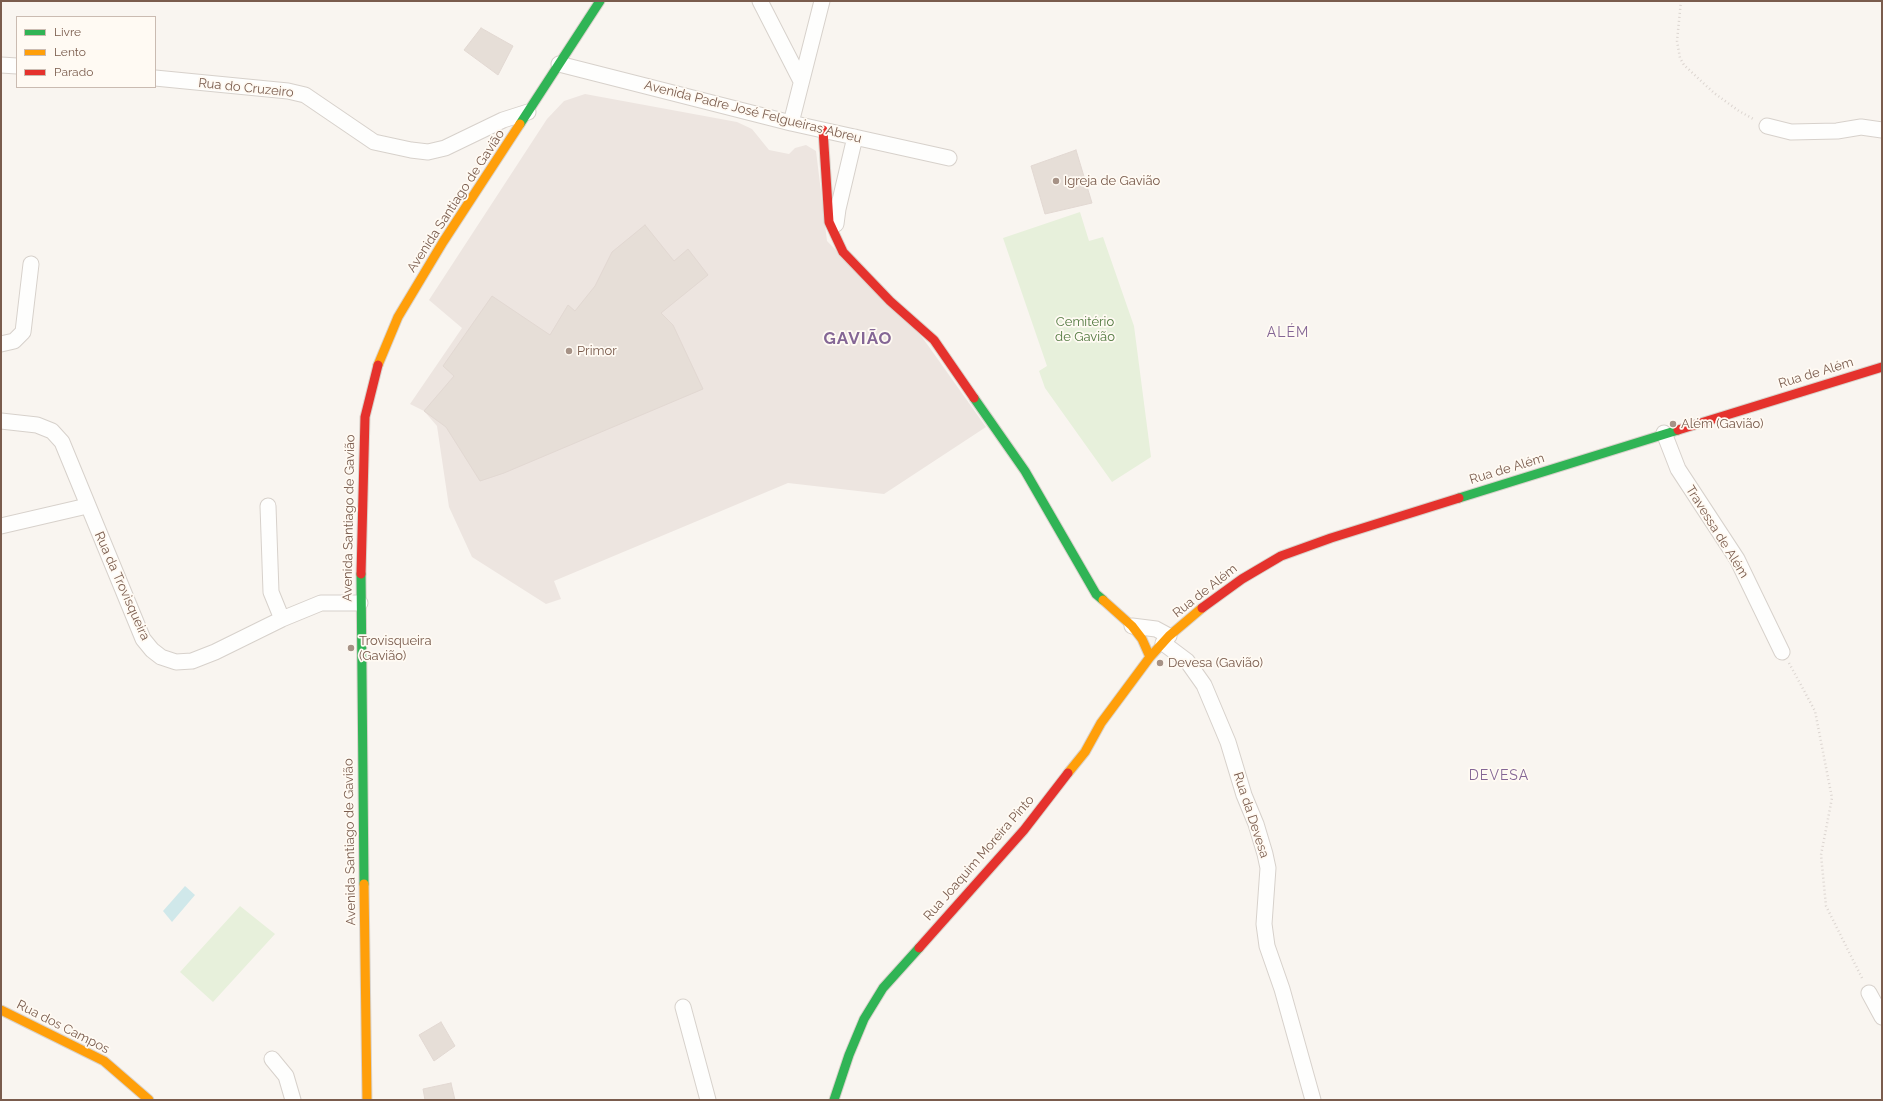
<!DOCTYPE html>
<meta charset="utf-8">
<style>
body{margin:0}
#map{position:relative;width:1883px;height:1101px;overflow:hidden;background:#f9f5f0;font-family:Raleway,sans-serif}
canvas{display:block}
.frame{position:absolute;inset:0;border:2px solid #7a5c4d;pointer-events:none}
.legend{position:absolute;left:16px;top:16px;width:140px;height:72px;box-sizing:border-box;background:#fffaf3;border:1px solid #cabbb1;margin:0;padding:5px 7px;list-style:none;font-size:12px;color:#7a5c4d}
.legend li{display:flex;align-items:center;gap:8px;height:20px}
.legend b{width:20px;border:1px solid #cabbb1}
</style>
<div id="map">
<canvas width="1883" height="1101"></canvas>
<div class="frame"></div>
<ul class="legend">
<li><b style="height:5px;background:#30b455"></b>Livre</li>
<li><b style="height:5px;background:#ff9f0a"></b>Lento</li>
<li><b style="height:5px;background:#e5322d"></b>Parado</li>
</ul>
</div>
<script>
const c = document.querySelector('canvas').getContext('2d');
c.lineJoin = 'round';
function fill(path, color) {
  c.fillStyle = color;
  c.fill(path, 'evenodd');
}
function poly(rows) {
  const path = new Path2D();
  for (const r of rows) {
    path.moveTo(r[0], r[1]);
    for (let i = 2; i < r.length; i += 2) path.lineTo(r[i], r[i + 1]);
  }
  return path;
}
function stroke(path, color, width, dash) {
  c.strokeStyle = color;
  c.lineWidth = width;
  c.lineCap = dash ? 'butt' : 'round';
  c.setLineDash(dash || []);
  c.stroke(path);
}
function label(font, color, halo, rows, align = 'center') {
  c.font = font + ' Raleway,sans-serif';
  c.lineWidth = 3.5;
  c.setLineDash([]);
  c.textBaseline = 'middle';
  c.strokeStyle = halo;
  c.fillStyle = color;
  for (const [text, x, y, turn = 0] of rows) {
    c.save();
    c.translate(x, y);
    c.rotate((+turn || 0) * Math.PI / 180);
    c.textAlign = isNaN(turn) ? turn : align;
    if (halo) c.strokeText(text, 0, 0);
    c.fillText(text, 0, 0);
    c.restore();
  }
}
fill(poly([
 [585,94,737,122,752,129,769,150,789,154,795,148,806,145,816,151,827,241,922,337,986,427,884,494,788,483,554,581,561,599,546,604,472,557,449,507,437,426,424,411,410,404,462,328,429,300,547,119,564,101]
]), '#ede5e0');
fill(poly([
 [1080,212,1089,241,1103,237,1134,326,1151,457,1112,482,1045,388,1039,371,1047,366,1003,238],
 [240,906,275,934,213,1002,180,972]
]), '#e7f0db');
fill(poly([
 [185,886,195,895,172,922,163,911]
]), '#d0e8ea');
const building = poly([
 [481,28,513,46,498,75,464,50,481,28],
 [1076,150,1092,203,1045,214,1031,166,1076,150],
 [645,225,674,261,688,249,708,275,661,313,673,325,703,389,504,473,480,481,446,427,424,411,454,376,443,366,492,296,550,335,568,305,575,311,595,286,612,252,645,225],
 [441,1022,455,1046,434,1061,419,1035,441,1022],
 [451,1083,455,1100,425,1100,423,1089,451,1083]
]);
fill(building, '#e6ded7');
stroke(building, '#e2d8d2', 1);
const street = poly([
 [760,1,801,81],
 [559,64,791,123,949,158],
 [1,65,17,66],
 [155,78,288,91,305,95,374,142,411,150,428,152,445,148,503,120,528,112],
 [791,123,822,1],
 [1767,126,1791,132,1837,131,1861,127,1882,130],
 [836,224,838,209,855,137],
 [1,344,14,341,23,332,31,264],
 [1,421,37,425,52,431,62,442,143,639,152,650,161,657,176,662,192,661,215,652,282,619,321,603,360,603],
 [1664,433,1678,469,1737,559,1782,652],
 [268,506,271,592,282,619],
 [1,526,87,506],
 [1132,626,1156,629,1169,636],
 [1163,643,1187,661,1204,685,1228,742,1244,795,1256,824,1265,854,1268,868,1264,924,1267,946,1282,989,1313,1100],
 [1869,993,1882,1017],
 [683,1007,708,1100],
 [272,1059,286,1076,293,1100]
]);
const fast = poly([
 [520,124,600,1],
 [974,398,1025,471,1096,594,1103,600],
 [1459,498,1678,430],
 [361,574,364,884],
 [834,1100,849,1055,864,1019,883,988,919,948]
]);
const slow = poly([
 [378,365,398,317,443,242,520,124],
 [1103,600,1132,626,1142,639,1150,657],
 [1068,773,1085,752,1101,723,1150,657,1169,636,1202,608],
 [364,884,367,1100],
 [1,1010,104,1061,149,1100]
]);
const jam = poly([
 [823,130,829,222,843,252,890,301,934,340,974,398],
 [1678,430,1882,367],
 [361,574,365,417,378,365],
 [1202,608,1242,579,1281,556,1331,538,1459,498],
 [919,948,1024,830,1068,773]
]);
stroke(street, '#d7d1cb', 17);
stroke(fast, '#d9d2cb', 11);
stroke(slow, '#d9d2cb', 11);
stroke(jam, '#d9d2cb', 11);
stroke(poly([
 [1681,1,1677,41,1680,58,1684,65,1714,93,1739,111,1755,120],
 [1789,663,1815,711,1832,798,1821,855,1826,906,1863,980]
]), '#dcd5d0', 2.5, [1, 3]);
stroke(street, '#fefefd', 15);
stroke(fast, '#30b455', 9);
stroke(slow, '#ff9f0a', 9);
stroke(jam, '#e5322d', 9);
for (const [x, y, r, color] of [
 [1056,181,4,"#a69286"],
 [569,351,4,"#a69286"],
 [1673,424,4,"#a69286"],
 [351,648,4,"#a69286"],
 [1160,663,4,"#a69286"]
]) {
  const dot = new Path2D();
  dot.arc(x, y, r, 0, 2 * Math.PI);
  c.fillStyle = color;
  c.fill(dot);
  stroke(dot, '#fffaf3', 1.5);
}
label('13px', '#7a5c4d', '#fffaf3', [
 ["Rua do Cruzeiro",246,88,6],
 ["Avenida Padre José Felgueiras Abreu",753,112,14],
 ["Avenida Santiago de Gavião",456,201,-57],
 ["Rua de Além",1816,373,-17],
 ["Rua de Além",1507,469,-17],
 ["Avenida Santiago de Gavião",349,518,-89],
 ["Travessa de Além",1717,532,58],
 ["Rua da Trovisqueira",122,586,66],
 ["Rua de Além",1205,591,-38],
 ["Rua da Devesa",1251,815,72],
 ["Avenida Santiago de Gavião",350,842,-91],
 ["Rua Joaquim Moreira Pinto",979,858,-49],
 ["Rua dos Campos",63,1027,27]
]);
label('13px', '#7a5c4d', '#fffaf3', [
 ["Igreja de Gavião",1064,181],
 ["Primor",577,351],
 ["Além (Gavião)",1681,424],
 ["Trovisqueira",359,641],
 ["(Gavião)",359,656],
 ["Devesa (Gavião)",1168,663]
], 'left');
label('13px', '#537a41', '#fffaf3', [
 ["Cemitério",1085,322],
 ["de Gavião",1085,337]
]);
c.letterSpacing = '1px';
label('14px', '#846695', '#fffaf3', [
 ["ALÉM",1288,333],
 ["DEVESA",1499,776]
]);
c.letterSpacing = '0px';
c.letterSpacing = '1px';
label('bold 17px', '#846695', '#fffaf3', [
 ["GAVIÃO",858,339]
]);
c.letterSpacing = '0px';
</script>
